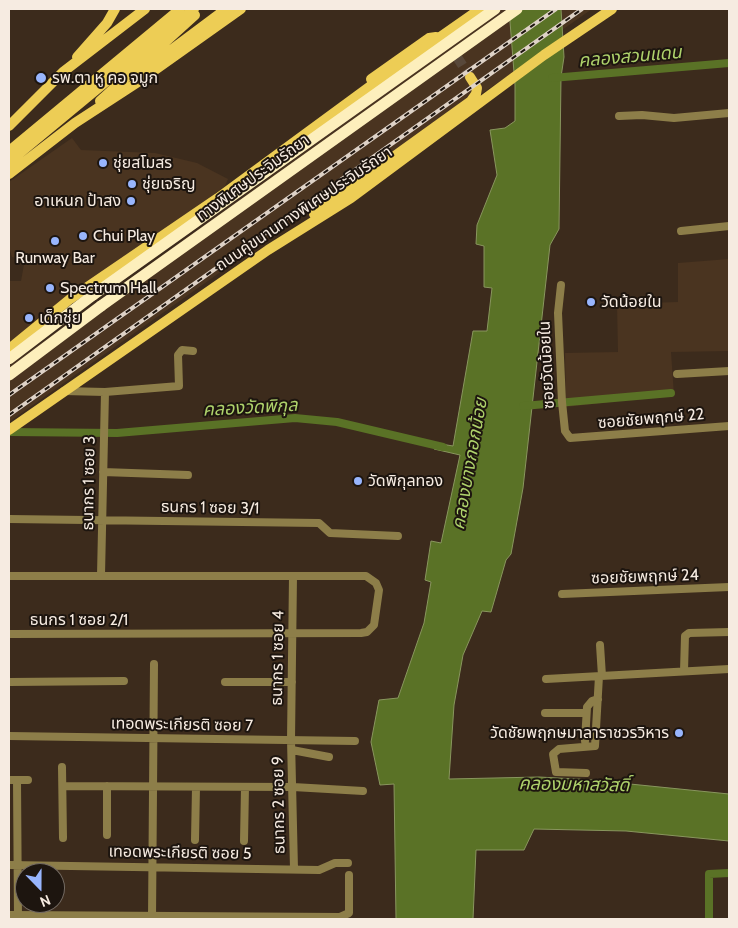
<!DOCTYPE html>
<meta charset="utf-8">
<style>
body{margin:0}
#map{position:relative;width:738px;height:928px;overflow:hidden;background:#3c2b1c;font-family:Cabin,sans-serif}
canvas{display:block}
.frame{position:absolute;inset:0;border:10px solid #f6ebe1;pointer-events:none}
.north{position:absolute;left:15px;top:863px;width:50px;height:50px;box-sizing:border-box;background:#1d150f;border:1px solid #746b63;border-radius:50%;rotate:158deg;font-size:14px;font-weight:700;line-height:20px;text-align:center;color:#f6ebe1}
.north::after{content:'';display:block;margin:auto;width:18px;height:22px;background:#98b5fd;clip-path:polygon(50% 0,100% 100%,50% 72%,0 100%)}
</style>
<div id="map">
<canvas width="738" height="928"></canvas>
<div class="frame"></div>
<div class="north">N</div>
</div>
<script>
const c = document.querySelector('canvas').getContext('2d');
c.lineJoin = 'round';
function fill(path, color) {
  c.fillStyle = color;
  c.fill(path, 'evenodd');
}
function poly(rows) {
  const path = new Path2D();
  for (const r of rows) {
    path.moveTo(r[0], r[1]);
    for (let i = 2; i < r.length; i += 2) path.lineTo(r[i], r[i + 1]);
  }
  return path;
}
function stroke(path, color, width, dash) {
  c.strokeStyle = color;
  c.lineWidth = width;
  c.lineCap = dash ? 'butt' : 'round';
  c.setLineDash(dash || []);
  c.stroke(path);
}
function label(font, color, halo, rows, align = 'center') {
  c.font = font + ' Cabin,"Noto Sans Thai",sans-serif';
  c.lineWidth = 4;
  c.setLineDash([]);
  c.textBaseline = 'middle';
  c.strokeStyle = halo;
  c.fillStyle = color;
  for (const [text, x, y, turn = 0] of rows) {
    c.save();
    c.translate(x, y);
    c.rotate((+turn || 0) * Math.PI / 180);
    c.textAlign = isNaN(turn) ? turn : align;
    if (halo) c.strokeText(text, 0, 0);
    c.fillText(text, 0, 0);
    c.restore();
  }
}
fill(poly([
 [502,9,509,9,514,72,332,193,9,422,9,366],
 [561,9,592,9,562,30],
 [72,138,81,150,155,153,197,163,228,179,225,186,9,347,9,281,21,281,25,259,12,257,9,247,9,182],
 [729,259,729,351,671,352,674,395,566,407,565,353,618,352,617,304,678,302,678,263]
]), '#4a3420');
const water = poly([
 [509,9,561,9,564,57,561,77,559,229,550,245,523,488,511,554,506,560,491,612,482,611,463,655,454,705,449,779,539,777,630,782,630,784,729,794,729,841,626,831,534,829,524,850,476,850,473,919,396,919,394,784,380,785,371,742,379,700,398,698,424,623,431,582,425,580,431,541,441,543,460,455,434,449,435,443,453,446,473,331,487,331,492,288,484,287,484,246,476,244,477,225,497,175,490,130,505,128,515,121,515,85,509,9]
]);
fill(water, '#5a7226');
stroke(water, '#89965e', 1);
stroke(poly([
 [552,78,729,63],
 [523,406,671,393],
 [9,432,117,433,295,418,337,422,443,447],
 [709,919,709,874,729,873]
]), '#5a7226', 8);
stroke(poly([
 [457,57,470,77]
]), '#58483a', 10, [10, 5]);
stroke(poly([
 [619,116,642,115,674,118,729,113],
 [681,231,729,226],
 [561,285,558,313,562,402,565,431,570,438,729,426],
 [677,374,729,371],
 [64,391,105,392,179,386,178,355,182,350,193,351],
 [103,472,188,475],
 [9,519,319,523,330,533,398,536],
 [101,575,105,392],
 [9,576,366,576,376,583,379,590,374,625,367,632,361,633,9,634],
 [293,576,291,740,294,869],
 [562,594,729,587],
 [600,645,602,676],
 [684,671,685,636,689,633,729,632],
 [546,679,729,669],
 [9,682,124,681],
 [225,682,292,682],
 [545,713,586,713],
 [9,736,355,741],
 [585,741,587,707,592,701,598,699],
 [292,750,329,757],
 [62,767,63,838],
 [586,773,556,772,553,754,559,749,595,746,599,676],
 [9,780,28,780],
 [17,780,18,919],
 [63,786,293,787,363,791],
 [107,786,107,835],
 [195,840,196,787],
 [244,841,245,787],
 [9,865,319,870,335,863,348,863],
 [9,915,340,917,349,913,349,875],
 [152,919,154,664]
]), '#8d7e49', 8);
stroke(poly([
 [77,57,107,23,115,9],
 [139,74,226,9],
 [371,79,429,38,436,37,442,39],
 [100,101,195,15],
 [9,126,63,72,145,9],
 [9,151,180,9],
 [9,162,194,9],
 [9,174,75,123,141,80,241,9],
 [314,214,471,101,476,94,477,88,470,77],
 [9,349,70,299,218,198,380,79],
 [9,430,268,250,351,198,544,55,612,9]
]), '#edcd55', 10);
stroke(poly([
 [9,359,93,295],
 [9,375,101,306]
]), '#fdefbc', 11);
const rail = poly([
 [9,395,556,9],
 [9,415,582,9]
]);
stroke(rail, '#ded2c7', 4);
stroke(rail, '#1d150f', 2, [5.5]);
stroke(poly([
 [380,79,480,9]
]), '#edcd55', 10);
stroke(poly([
 [93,295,495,9],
 [101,306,517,9]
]), '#fdefbc', 11);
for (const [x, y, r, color] of [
 [41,78,6,"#98b5fd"],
 [103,163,5,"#98b5fd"],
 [132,184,5,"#98b5fd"],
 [131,201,5,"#98b5fd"],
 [83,236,5,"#98b5fd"],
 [55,241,5,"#98b5fd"],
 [50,288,5,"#98b5fd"],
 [591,302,5,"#98b5fd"],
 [29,318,5,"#98b5fd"],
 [358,481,5,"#98b5fd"],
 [679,733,5,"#98b5fd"]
]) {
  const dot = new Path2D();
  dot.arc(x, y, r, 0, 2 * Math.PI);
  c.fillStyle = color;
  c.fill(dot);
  stroke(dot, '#1d150f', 2);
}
label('16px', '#f6ebe1', '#1d150f', [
 ["รพ.ตา หู คอ จมูก",52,78],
 ["ชุ่ยสโมสร",113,163],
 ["ชุ่ยเจริญ",142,184],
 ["อาเหนก ป้าสง",121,201,"right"],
 ["Chui Play",93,236],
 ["Runway Bar",55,258,"center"],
 ["Spectrum Hall",60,288],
 ["วัดน้อยใน",601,302],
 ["เด็กชุ่ย",39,318],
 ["วัดพิกุลทอง",368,481],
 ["วัดชัยพฤกษมาลาราชวรวิหาร",669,733,"right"]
], 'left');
label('16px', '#f6ebe1', '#1d150f', [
 ["ทางพิเศษประจิมรัถยา",253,178,-36],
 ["ถนนคู่ขนานทางพิเศษประจิมรัถยา",304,209,-34],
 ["ซอยวัดน้อยใน",547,365,-93],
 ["ซอยชัยพฤกษ์ 22",651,419,-5],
 ["ธนากร 1 ซอย 3",89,483,-89],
 ["ธนกร 1 ซอย 3/1",210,508,1],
 ["ซอยชัยพฤกษ์ 24",645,577,-2],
 ["ธนกร 1 ซอย 2/1",79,620],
 ["ธนากร 1 ซอย 4",278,658,-89],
 ["เทอดพระเกียรติ ซอย 7",182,725,1],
 ["ธนากร 2 ซอย 9",279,805,-91],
 ["เทอดพระเกียรติ ซอย 5",180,853,1]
]);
label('italic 18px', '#aed26b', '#1d150f', [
 ["คลองสวนแดน",630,57,-5],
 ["คลองวัดพิกุล",250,408,-3],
 ["คลองบางกอกน้อย",470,464,-80],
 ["คลองมหาสวัสดิ์",574,785,1]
]);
</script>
